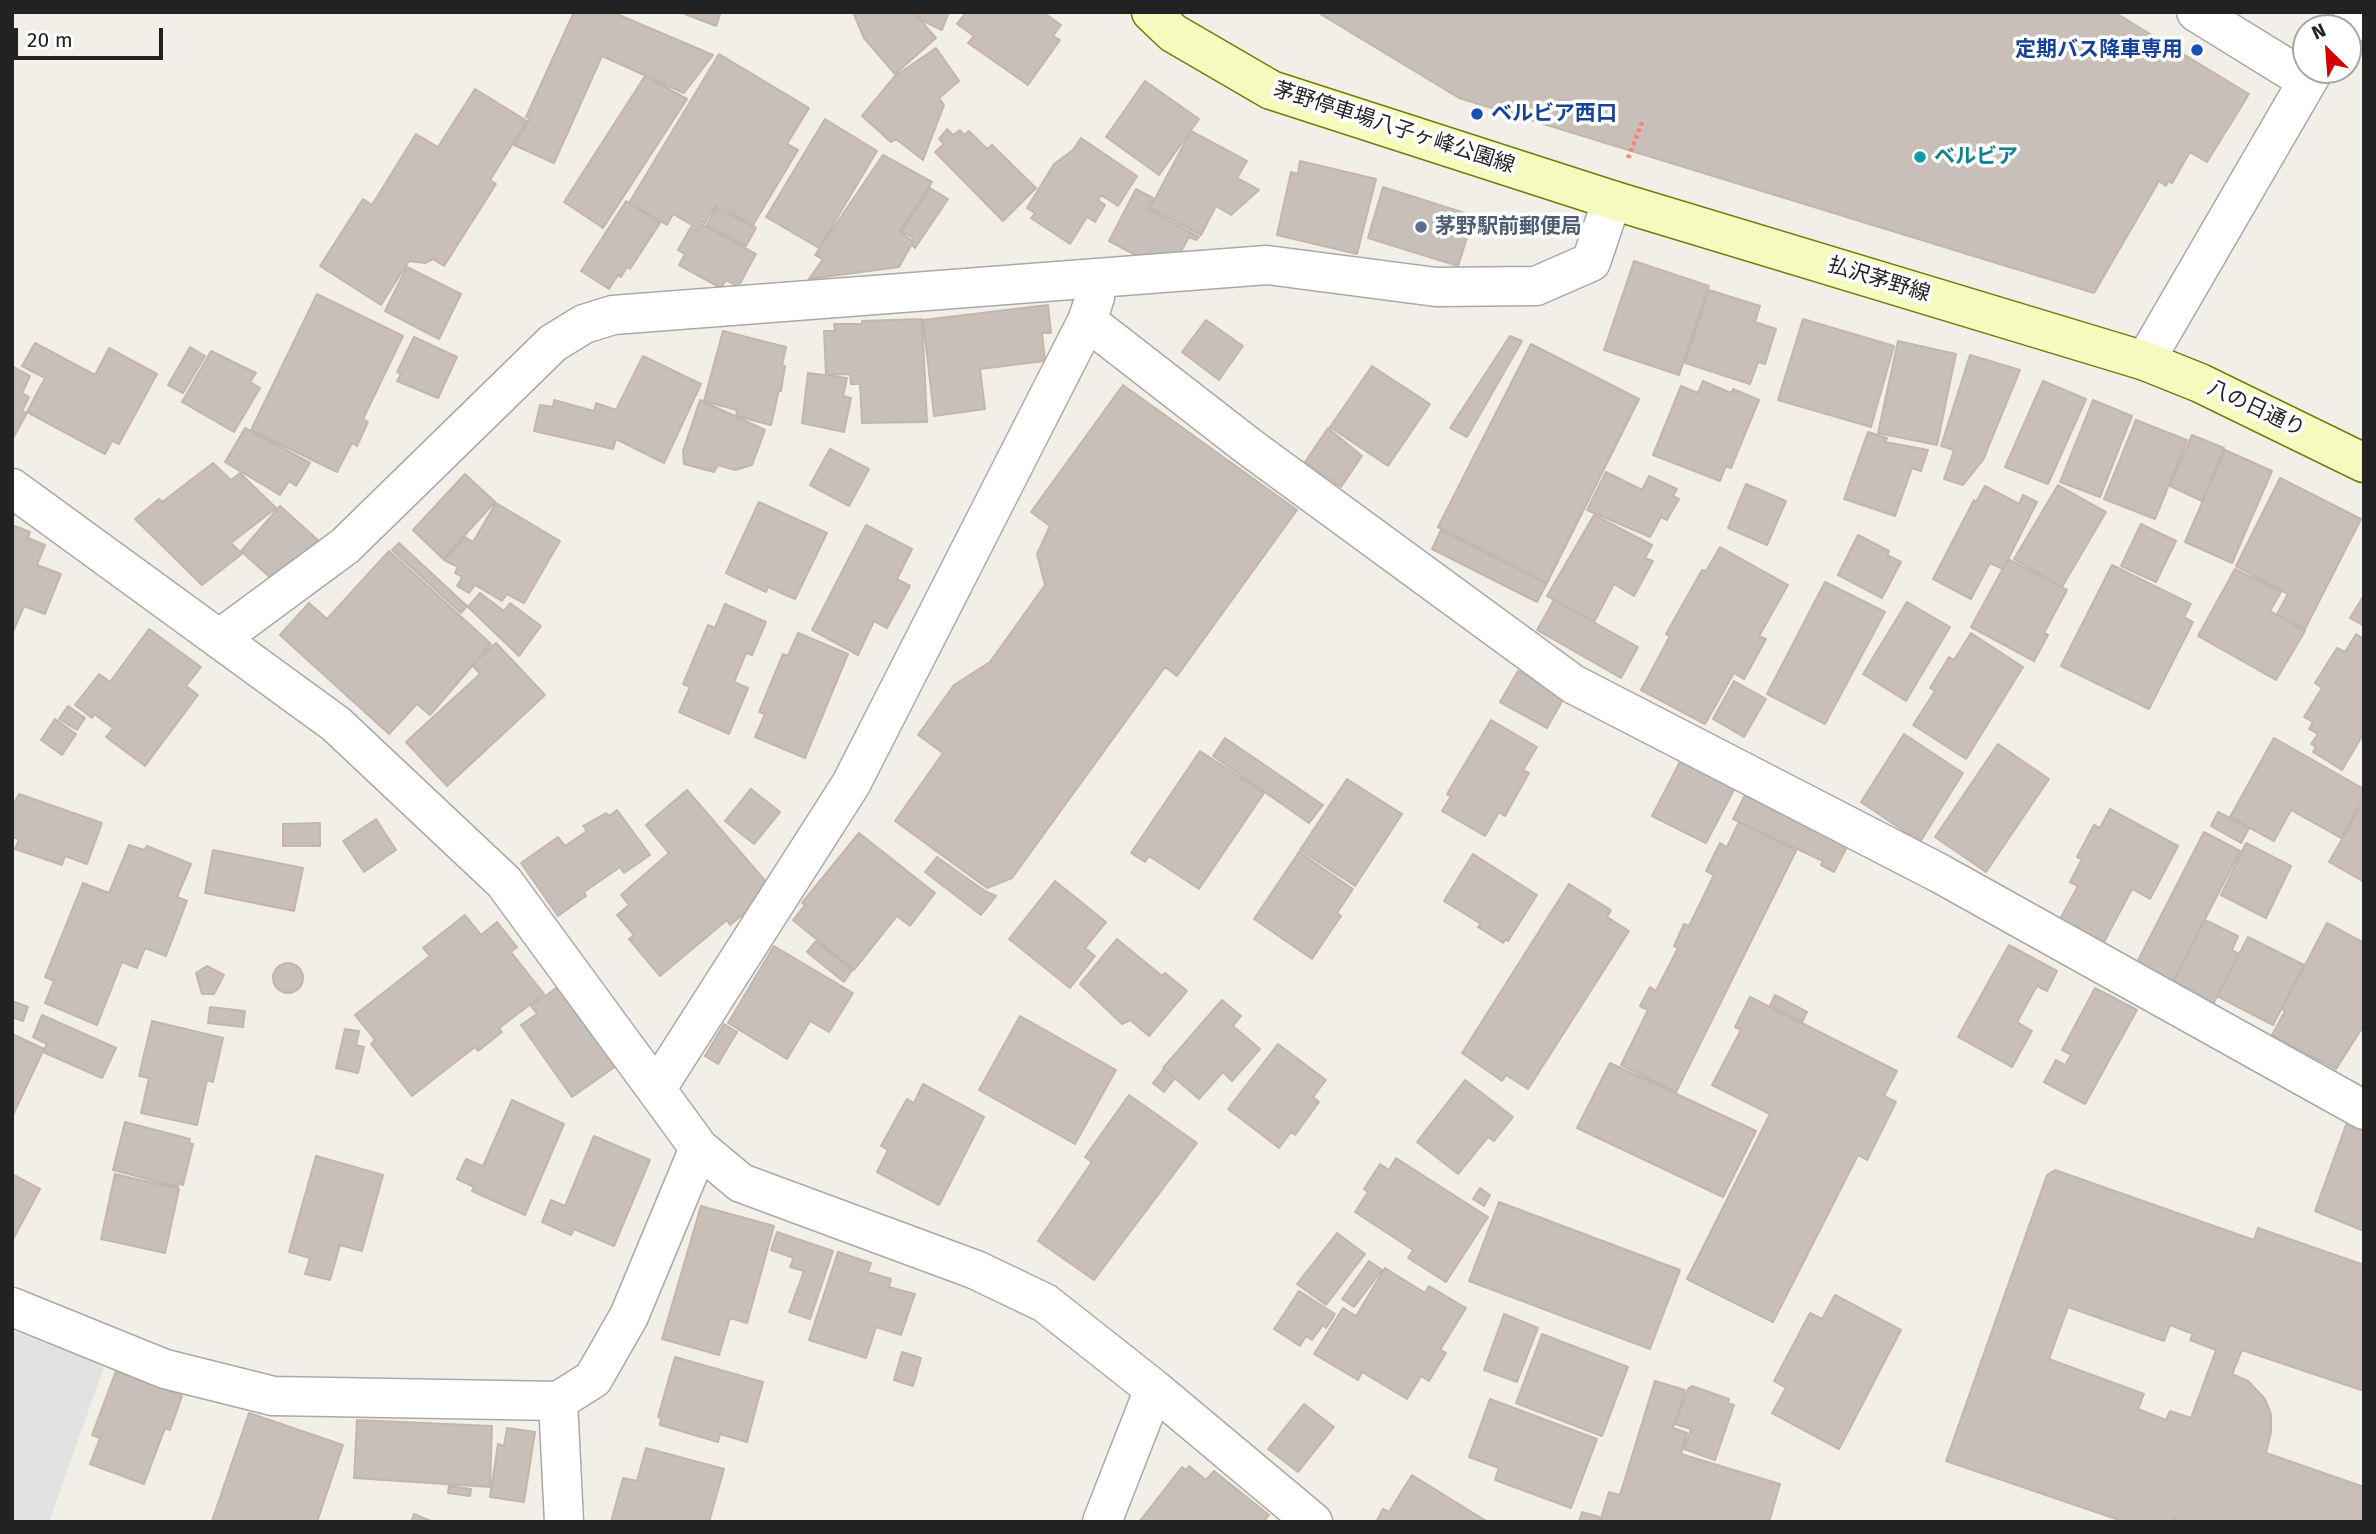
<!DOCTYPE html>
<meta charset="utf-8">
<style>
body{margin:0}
#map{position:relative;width:2376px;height:1534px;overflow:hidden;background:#f2efe9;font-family:"Fira Sans",sans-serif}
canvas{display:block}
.frame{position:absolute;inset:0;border:14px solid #222;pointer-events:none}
.north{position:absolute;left:2292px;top:14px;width:70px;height:70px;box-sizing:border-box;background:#fff;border:2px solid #a7a7a7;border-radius:50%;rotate:335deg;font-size:19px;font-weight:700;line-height:28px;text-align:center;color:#222}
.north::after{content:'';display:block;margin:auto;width:24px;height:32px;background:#d40000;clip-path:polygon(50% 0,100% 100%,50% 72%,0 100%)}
.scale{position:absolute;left:14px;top:28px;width:149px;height:32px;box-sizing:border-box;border:4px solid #222;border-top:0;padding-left:9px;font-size:21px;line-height:24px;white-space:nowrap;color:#222;-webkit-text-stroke:5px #fff;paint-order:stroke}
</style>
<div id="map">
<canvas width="2376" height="1534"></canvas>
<div class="frame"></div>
<div class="north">N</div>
<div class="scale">20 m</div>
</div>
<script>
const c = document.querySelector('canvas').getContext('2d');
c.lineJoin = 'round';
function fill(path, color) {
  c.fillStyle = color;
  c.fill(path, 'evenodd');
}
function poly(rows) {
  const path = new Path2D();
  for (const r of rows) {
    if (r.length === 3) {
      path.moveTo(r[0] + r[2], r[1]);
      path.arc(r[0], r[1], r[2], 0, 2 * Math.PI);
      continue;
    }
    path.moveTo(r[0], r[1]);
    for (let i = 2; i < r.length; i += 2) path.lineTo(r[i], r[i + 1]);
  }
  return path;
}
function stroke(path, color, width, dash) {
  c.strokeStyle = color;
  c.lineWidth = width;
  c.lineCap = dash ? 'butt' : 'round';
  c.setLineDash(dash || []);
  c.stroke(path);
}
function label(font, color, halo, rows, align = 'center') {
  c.font = font + ' "Fira Sans","Noto Sans JP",sans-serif';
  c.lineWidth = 7;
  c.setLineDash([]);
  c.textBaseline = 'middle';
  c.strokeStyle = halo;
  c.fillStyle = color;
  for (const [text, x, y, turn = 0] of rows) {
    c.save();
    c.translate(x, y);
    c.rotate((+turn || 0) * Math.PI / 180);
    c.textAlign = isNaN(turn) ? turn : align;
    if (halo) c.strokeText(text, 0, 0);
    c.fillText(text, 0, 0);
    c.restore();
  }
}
fill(poly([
 [12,1331,105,1364,49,1522,12,1522]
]), '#e2e2e2');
const building = poly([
 [574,12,612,12,713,55,684,93,602,56,554,163,514,145,530,119,526,117,574,12],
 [680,12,721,12,716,26,680,12],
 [853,12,913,12,936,38,895,74,864,38,853,12],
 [916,12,949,12,942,30,923,21,916,12],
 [966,12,1043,12,1061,25,1053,36,1060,40,1028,85,968,43,974,36,957,24,966,12],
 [1317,12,2114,12,2249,94,2207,162,2190,152,2172,183,2168,181,2166,186,2159,181,2094,293,1459,98,1317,12],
 [936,48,959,81,939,98,944,105,923,160,896,139,891,142,862,116,895,76,936,48],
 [719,54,809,108,787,144,798,150,753,225,717,204,705,223,701,221,697,228,673,214,667,225,629,203,719,54],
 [645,76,687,99,603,228,564,202,645,76],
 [1145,81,1199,119,1159,175,1106,137,1145,81],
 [475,89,527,121,490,180,496,184,444,266,433,259,425,263,409,261,381,305,320,266,363,199,372,205,416,134,438,147,475,89],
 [825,119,877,151,819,248,766,217,825,119],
 [947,129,953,135,960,130,964,135,969,131,987,149,992,145,1036,188,1003,221,935,152,944,144,939,139,947,129],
 [1191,131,1247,161,1237,178,1259,190,1231,215,1216,206,1201,235,1150,208,1191,131],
 [1081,138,1137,176,1118,206,1101,195,1098,200,1105,205,1095,222,1087,217,1070,244,1031,218,1035,213,1027,208,1054,164,1073,150,1081,138],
 [883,155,932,182,900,231,913,242,899,267,809,279,823,259,815,255,883,155],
 [1300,161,1376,179,1357,254,1277,235,1291,172,1298,174,1300,161],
 [1383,187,1474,216,1458,266,1368,238,1383,187],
 [930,188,948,199,915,248,912,245,913,238,902,231,930,188],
 [1136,189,1153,198,1147,209,1199,237,1196,240,1189,237,1179,255,1145,260,1109,241,1136,189],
 [626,201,660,223,630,269,627,267,621,277,618,275,609,289,581,271,626,201],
 [717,207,756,228,746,246,707,225,717,207],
 [702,224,756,254,738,287,726,280,721,288,679,265,685,254,678,250,691,227,698,231,702,224],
 [1634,261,1709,286,1679,375,1604,350,1634,261],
 [407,267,461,294,439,339,385,311,407,267],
 [1709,290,1760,306,1755,322,1776,329,1765,364,1758,362,1750,384,1685,363,1709,290],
 [317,294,403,336,363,419,368,422,357,446,352,443,337,472,251,430,317,294],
 [1048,305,1051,333,1042,333,1045,361,980,369,985,409,934,416,923,320,1048,305],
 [922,319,927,422,862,423,860,384,851,384,850,374,826,375,824,331,835,331,834,324,862,324,862,321,922,319],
 [1803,319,1894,346,1871,427,1778,400,1803,319],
 [1206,320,1243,346,1219,380,1182,352,1206,320],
 [723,331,786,347,782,365,785,366,781,391,779,390,771,425,736,416,737,410,704,401,723,331],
 [1510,336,1522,341,1467,437,1450,428,1510,336],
 [414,337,457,357,438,398,397,381,401,374,397,372,414,337],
 [1898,341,1956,354,1937,445,1878,433,1898,341],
 [35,343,95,375,109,348,157,374,119,444,112,441,105,454,27,412,45,378,22,366,35,343],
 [1531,344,1639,399,1547,583,1438,527,1531,344],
 [190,347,205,356,183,393,168,385,190,347],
 [211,351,256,373,250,382,260,388,234,432,182,402,211,351],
 [1970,355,2020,370,1983,460,1963,485,1944,479,1954,450,1941,446,1970,355],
 [643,356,701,384,664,463,616,439,613,449,534,431,540,405,553,407,554,400,594,411,596,403,616,410,643,356],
 [12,366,30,376,22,393,29,397,22,411,27,413,12,440,12,366],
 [1372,366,1430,404,1388,466,1330,427,1372,366],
 [808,373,847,378,843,396,851,398,844,432,802,423,808,373],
 [1703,381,1731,393,1733,389,1759,400,1731,468,1726,466,1720,481,1653,455,1681,386,1698,393,1703,381],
 [2043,381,2086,399,2048,484,2005,467,2043,381],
 [1123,385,1297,510,1177,676,1165,667,1012,878,987,888,895,821,943,753,918,735,954,685,990,662,1045,585,1037,554,1050,526,1031,512,1123,385],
 [700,400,765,430,752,465,735,470,718,465,714,472,684,464,683,451,700,400],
 [2093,400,2132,416,2100,497,2060,482,2093,400],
 [2136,420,2187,440,2155,519,2104,499,2136,420],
 [245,428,310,463,296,486,289,481,280,495,225,462,245,428],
 [1328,428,1362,456,1341,487,1305,462,1328,428],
 [1868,432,1887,438,1885,442,1928,450,1921,471,1912,468,1895,516,1844,499,1868,432],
 [2192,435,2224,448,2202,501,2170,486,2192,435],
 [830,449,869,469,849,506,810,485,830,449],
 [2225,450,2272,471,2232,563,2185,542,2225,450],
 [213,463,231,480,240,473,276,508,231,543,242,554,202,585,135,519,159,499,162,502,213,463],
 [1606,472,1642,490,1649,476,1677,489,1673,496,1679,499,1667,520,1661,517,1650,537,1587,510,1606,472],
 [465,474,495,502,443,559,413,530,465,474],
 [2280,478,2361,519,2305,629,2277,614,2288,594,2236,566,2280,478],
 [1746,484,1786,501,1767,545,1728,528,1746,484],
 [2058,485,2106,512,2062,587,2014,559,2058,485],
 [1985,486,2019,504,2023,495,2037,502,2003,569,1990,563,1971,599,1933,579,1974,500,1976,502,1985,486],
 [759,502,827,533,795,599,768,587,766,592,726,573,759,502],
 [496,503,560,541,524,603,507,594,502,601,475,585,469,593,457,586,462,577,455,573,458,567,444,560,465,537,473,542,496,503],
 [280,506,319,541,276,583,241,551,280,506],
 [1594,515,1652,545,1645,558,1653,561,1634,596,1614,584,1594,622,1547,596,1594,515],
 [2141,524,2176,541,2156,582,2121,566,2141,524],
 [12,525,30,532,28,538,45,545,37,565,61,574,45,614,24,606,12,634,12,525],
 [866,525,912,549,897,579,910,586,887,628,874,621,858,655,812,630,866,525],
 [1441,530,1547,583,1537,602,1432,549,1441,530],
 [1858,535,1889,551,1887,555,1901,562,1882,598,1838,575,1858,535],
 [399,543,467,606,461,613,392,550,399,543],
 [1720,547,1788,585,1759,636,1766,639,1744,679,1734,673,1705,724,1641,690,1670,636,1666,634,1702,570,1706,571,1720,547],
 [389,551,491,644,430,715,417,704,389,734,280,635,309,603,327,619,389,551],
 [2008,559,2067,590,2044,633,2048,635,2034,661,1971,627,2008,559],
 [2112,565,2191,604,2184,617,2193,622,2149,709,2061,666,2112,565],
 [2235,569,2281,592,2270,611,2305,631,2276,680,2198,636,2235,569],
 [1825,582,1885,612,1825,724,1767,694,1825,582],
 [480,593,504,611,510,603,541,626,519,656,468,607,480,593],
 [2364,595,2364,626,2350,618,2364,595],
 [1554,600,1638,647,1621,678,1537,630,1554,600],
 [1907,602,1950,627,1906,701,1863,674,1907,602],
 [725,604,766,622,752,655,746,653,734,682,748,688,729,734,679,712,690,687,683,684,708,625,715,628,725,604],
 [149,629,201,667,186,686,198,695,145,766,106,737,113,728,94,714,92,718,75,705,99,674,110,682,149,629],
 [798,633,848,654,805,758,755,737,765,714,759,712,783,654,788,656,798,633],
 [1971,633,2023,667,1966,759,1913,725,1935,691,1930,688,1949,657,1954,660,1971,633],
 [2356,634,2364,639,2364,733,2342,770,2313,752,2316,747,2311,744,2318,734,2309,729,2313,722,2304,717,2322,688,2315,683,2337,648,2345,652,2356,634],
 [496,643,545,695,447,786,406,742,480,674,472,665,496,643],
 [1518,671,1565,696,1547,728,1500,702,1518,671],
 [1734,681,1766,699,1744,737,1713,719,1734,681],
 [68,706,85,718,77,730,59,719,68,706],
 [55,719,76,734,62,755,41,740,55,719],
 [1491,720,1537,747,1523,770,1529,773,1505,816,1499,812,1485,836,1442,811,1451,796,1447,794,1491,720],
 [1904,734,1963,773,1920,842,1861,802,1904,734],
 [1225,738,1323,805,1309,823,1213,756,1225,738],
 [2274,738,2364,789,2364,796,2341,838,2291,810,2274,841,2230,817,2274,738],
 [1998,744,2049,779,1986,872,1935,837,1998,744],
 [1200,751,1264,793,1199,889,1149,856,1145,862,1131,853,1200,751],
 [1683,756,1737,784,1706,843,1652,816,1683,756],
 [1347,779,1402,814,1355,886,1300,850,1347,779],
 [751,789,780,812,754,844,725,821,751,789],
 [1748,789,1851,839,1834,872,1821,865,1823,861,1733,819,1748,789],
 [687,790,773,890,730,925,727,920,660,976,629,939,634,935,617,915,629,905,621,895,669,853,646,825,687,790],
 [19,794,102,823,87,864,65,856,62,865,15,849,19,839,12,837,12,807,19,794],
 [2364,801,2364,882,2329,862,2364,801],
 [2110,809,2178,846,2150,899,2132,889,2103,944,2059,921,2078,886,2070,882,2082,859,2077,857,2094,825,2100,828,2110,809],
 [617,810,650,855,624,873,620,867,584,892,586,896,558,916,521,863,558,837,565,846,587,831,583,826,606,813,609,816,617,810],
 [2218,812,2249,828,2241,843,2211,826,2218,812],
 [376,819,396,850,364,872,343,841,376,819],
 [1739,822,1796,851,1676,1092,1621,1065,1648,1010,1640,1006,1650,987,1656,991,1678,948,1674,946,1684,924,1689,926,1714,875,1706,871,1720,843,1727,847,1739,822],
 [320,823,320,846,283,846,283,824,320,823],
 [2204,832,2240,851,2169,989,2133,970,2204,832],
 [859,833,935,893,910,926,897,916,854,970,793,920,805,905,802,903,859,833],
 [2246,843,2291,866,2266,918,2221,895,2246,843],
 [129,845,144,850,147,846,191,864,177,897,187,901,166,956,145,948,137,968,122,962,97,1025,45,1003,54,981,45,977,83,883,109,893,129,845],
 [213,850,303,868,294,911,205,893,213,850],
 [1299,852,1353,889,1337,913,1341,916,1312,959,1254,919,1299,852],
 [1473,854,1537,895,1508,941,1506,939,1503,943,1478,927,1481,924,1444,901,1473,854],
 [937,857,985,891,996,896,981,915,925,872,937,857],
 [1055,881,1106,922,1085,948,1095,956,1070,988,1009,939,1055,881],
 [1569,884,1611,910,1607,917,1629,931,1528,1089,1506,1075,1502,1081,1462,1053,1569,884],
 [465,915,481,935,497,922,517,947,511,952,544,994,499,1028,502,1032,478,1051,475,1047,412,1096,371,1044,375,1040,355,1015,430,956,423,948,465,915],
 [2205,920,2238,936,2232,950,2239,954,2210,1010,2170,989,2205,920],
 [2327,923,2364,943,2364,1025,2336,1069,2272,1035,2285,1011,2282,1009,2327,923],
 [2248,937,2304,965,2273,1025,2217,996,2248,937],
 [1117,939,1162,976,1165,973,1187,991,1149,1036,1130,1020,1122,1024,1080,984,1117,939],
 [816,941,852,970,844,982,807,952,816,941],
 [2009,945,2057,971,2047,991,2037,986,2017,1022,2032,1031,2012,1067,1958,1037,2009,945],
 [774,946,853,993,829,1032,810,1021,787,1059,728,1023,774,946],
 [288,978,15],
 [207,966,224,975,214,994,202,994,196,973,207,966],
 [559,986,616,1066,572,1097,521,1025,537,1014,531,1006,559,986],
 [2095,988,2137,1010,2085,1104,2044,1082,2056,1060,2065,1065,2071,1055,2062,1050,2095,988],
 [1775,995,1807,1012,1802,1022,1770,1006,1775,995],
 [1750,997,1897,1071,1884,1096,1896,1102,1867,1160,1858,1155,1773,1322,1687,1279,1770,1114,1712,1085,1741,1030,1735,1027,1750,997],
 [1222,1000,1241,1016,1233,1026,1260,1049,1232,1081,1223,1072,1199,1099,1163,1068,1222,1000],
 [12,1001,28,1007,23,1021,12,1017,12,1001],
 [210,1007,245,1011,243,1027,208,1023,210,1007],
 [42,1015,116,1048,102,1078,43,1052,47,1044,33,1037,42,1015],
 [1020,1016,1116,1070,1075,1144,979,1090,1020,1016],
 [152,1021,223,1038,213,1082,207,1080,197,1125,141,1113,149,1078,139,1076,152,1021],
 [724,1024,737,1032,718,1064,705,1056,724,1024],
 [345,1029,359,1031,356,1045,364,1047,358,1073,336,1068,345,1029],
 [12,1034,44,1049,12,1117,12,1034],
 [1278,1044,1326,1080,1313,1097,1319,1102,1295,1135,1291,1132,1279,1148,1228,1109,1278,1044],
 [1610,1063,1756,1131,1723,1197,1577,1128,1610,1063],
 [1164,1069,1175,1078,1164,1092,1153,1083,1164,1069],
 [1465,1080,1513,1117,1494,1141,1488,1137,1458,1174,1417,1142,1465,1080],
 [923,1084,984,1117,939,1205,877,1172,888,1150,881,1146,907,1099,914,1103,923,1084],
 [1129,1095,1197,1143,1094,1280,1038,1241,1092,1162,1085,1157,1129,1095],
 [512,1100,564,1124,525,1215,472,1191,474,1187,457,1179,466,1159,483,1166,512,1100],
 [125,1122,190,1139,189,1143,193,1144,183,1185,179,1183,178,1187,113,1170,125,1122],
 [2347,1122,2364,1129,2364,1231,2315,1211,2347,1122],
 [594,1136,650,1160,614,1246,574,1229,571,1235,542,1222,551,1200,565,1206,594,1136],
 [316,1156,383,1175,362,1251,340,1245,330,1280,305,1274,310,1258,289,1252,316,1156],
 [1396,1158,1488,1217,1446,1282,1408,1258,1413,1250,1355,1212,1368,1192,1364,1189,1380,1164,1389,1170,1396,1158],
 [2055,1170,2254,1240,2258,1228,2364,1265,2364,1391,2242,1350,2232,1374,2248,1381,2265,1399,2271,1414,2271,1432,2266,1453,2364,1487,2364,1522,2179,1522,2174,1518,2173,1522,2125,1522,1946,1461,2047,1175,2055,1170],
 [2068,1307,2164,1341,2170,1325,2193,1334,2190,1340,2216,1350,2191,1418,2170,1411,2166,1420,2138,1409,2144,1394,2049,1359,2068,1307],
 [12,1174,40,1189,12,1241,12,1174],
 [115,1174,179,1189,165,1253,101,1239,115,1174],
 [1480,1188,1490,1195,1484,1206,1473,1199,1480,1188],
 [1499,1202,1680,1270,1650,1349,1469,1281,1499,1202],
 [701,1206,774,1226,747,1323,730,1318,719,1355,662,1339,701,1206],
 [777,1232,833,1251,810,1319,789,1312,804,1271,790,1267,794,1258,771,1250,777,1232],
 [1337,1233,1365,1254,1326,1305,1297,1284,1337,1233],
 [838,1252,871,1263,868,1272,891,1279,889,1287,915,1294,901,1335,876,1327,866,1358,809,1340,838,1252],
 [1369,1261,1382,1270,1354,1307,1342,1299,1369,1261],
 [1385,1268,1425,1293,1429,1286,1466,1308,1440,1350,1446,1353,1429,1381,1421,1376,1407,1399,1362,1372,1358,1380,1314,1354,1343,1308,1356,1316,1385,1268],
 [1299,1291,1335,1314,1326,1328,1323,1325,1312,1340,1306,1336,1300,1346,1274,1329,1299,1291],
 [1835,1295,1901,1330,1839,1449,1772,1413,1786,1388,1774,1381,1810,1313,1822,1319,1835,1295],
 [1504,1314,1538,1328,1517,1382,1484,1370,1504,1314],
 [1542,1334,1628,1367,1602,1436,1516,1403,1542,1334],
 [902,1352,921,1358,913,1386,894,1380,902,1352],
 [675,1357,763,1382,747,1442,720,1434,718,1442,660,1425,661,1418,658,1417,675,1357],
 [116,1371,182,1396,170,1430,165,1428,144,1484,90,1464,100,1438,92,1435,116,1371],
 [1655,1381,1685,1390,1673,1428,1687,1433,1681,1454,1780,1484,1769,1522,1600,1522,1609,1492,1620,1495,1655,1381],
 [1692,1386,1729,1399,1728,1403,1734,1405,1715,1460,1684,1449,1691,1429,1675,1424,1688,1389,1692,1386],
 [1490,1399,1597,1439,1571,1508,1495,1480,1499,1468,1469,1457,1490,1399],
 [1304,1404,1334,1427,1298,1472,1268,1449,1304,1404],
 [249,1413,343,1445,317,1522,212,1521,249,1413],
 [357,1420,492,1426,490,1487,354,1478,357,1420],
 [507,1428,535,1432,524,1502,490,1497,498,1444,504,1446,507,1428],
 [646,1448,724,1469,709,1522,611,1522,623,1478,637,1481,646,1448],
 [1189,1466,1206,1480,1214,1471,1269,1515,1263,1522,1139,1522,1182,1467,1186,1470,1189,1466],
 [1412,1475,1470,1511,1488,1522,1376,1522,1383,1509,1389,1512,1412,1475],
 [449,1486,471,1489,470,1496,448,1493,449,1486],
 [1582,1512,1600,1517,1599,1522,1579,1522,1582,1512],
 [414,1514,433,1522,411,1522,414,1514]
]);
fill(building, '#c7bfb8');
stroke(building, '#c4b6ab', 2);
const street = poly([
 [2196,12,2306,80],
 [2347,28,2360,12],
 [1087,321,1248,446,1573,684,1939,873,2364,1110],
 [2145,361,2314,70],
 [12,488,336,724,504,882,699,1148,741,1183,976,1270,1045,1303,1154,1389,1313,1522],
 [219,639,345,546,553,343,584,324,613,315,1267,265,1436,287,1536,286,1591,262,1612,200],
 [657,1088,851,784,1087,321,1095,297],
 [12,1307,165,1369,273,1396,558,1401,593,1379,629,1316,699,1148],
 [558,1401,564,1522],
 [1102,1522,1154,1389]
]);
const secondary = poly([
 [1151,12,1173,33,1271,90,1612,200,2145,361,2200,383,2364,463]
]);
stroke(street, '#a9a9a9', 41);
stroke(secondary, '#707d05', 41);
stroke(poly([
 [1628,158,1643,120]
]), '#fa8072', 4.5, [3.5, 3.5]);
stroke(street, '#fff', 38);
stroke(secondary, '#f7fabf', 38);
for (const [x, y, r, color] of [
 [2197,50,7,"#1a4fb4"],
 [1477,114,7,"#1a4fb4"],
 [1920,157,7,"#0f9aa8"],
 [1421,227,7,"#5c6f8a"]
]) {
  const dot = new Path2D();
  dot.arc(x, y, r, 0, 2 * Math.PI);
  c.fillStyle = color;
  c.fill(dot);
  stroke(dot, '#fff', 2.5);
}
label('bold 21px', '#164399', '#fff', [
 ["定期バス降車専用",2183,50],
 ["ベルビア西口",1491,114,"left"]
], 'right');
label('21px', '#222', '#fff', [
 ["茅野停車場八子ヶ峰公園線",1394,128,18],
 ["払沢茅野線",1879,280,17],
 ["八の日通り",2256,409,25]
]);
label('bold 21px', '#0d838f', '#fff', [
 ["ベルビア",1934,157]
], 'left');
label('bold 21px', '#4e5e75', '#fff', [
 ["茅野駅前郵便局",1435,227]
], 'left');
</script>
